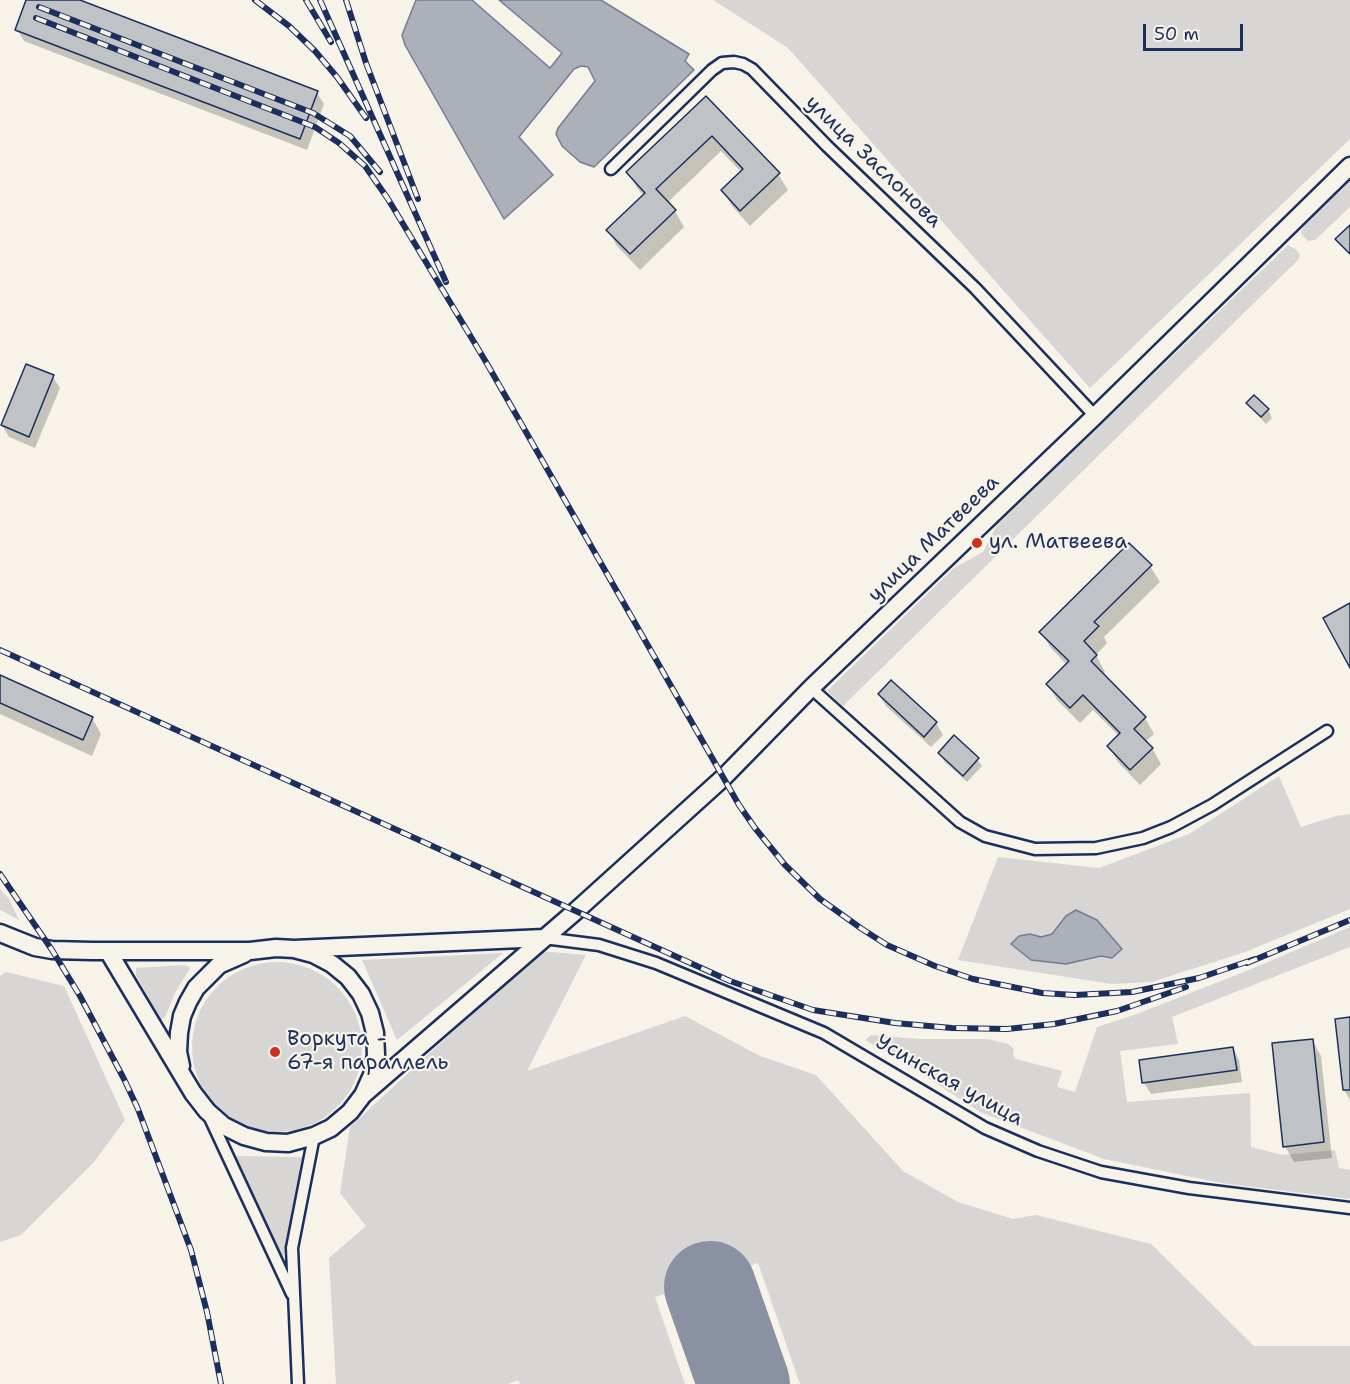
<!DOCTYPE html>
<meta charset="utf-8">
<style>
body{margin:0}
#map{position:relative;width:1350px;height:1384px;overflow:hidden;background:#f7f3e8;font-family:"Shantell Sans",sans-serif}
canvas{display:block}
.scale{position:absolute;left:1143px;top:24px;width:100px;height:27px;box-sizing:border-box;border:3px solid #1b2f5e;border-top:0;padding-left:8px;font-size:18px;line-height:21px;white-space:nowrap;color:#1b2f5e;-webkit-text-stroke:4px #f7f3e8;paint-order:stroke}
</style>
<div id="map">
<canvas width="1350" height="1384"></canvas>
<div class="scale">50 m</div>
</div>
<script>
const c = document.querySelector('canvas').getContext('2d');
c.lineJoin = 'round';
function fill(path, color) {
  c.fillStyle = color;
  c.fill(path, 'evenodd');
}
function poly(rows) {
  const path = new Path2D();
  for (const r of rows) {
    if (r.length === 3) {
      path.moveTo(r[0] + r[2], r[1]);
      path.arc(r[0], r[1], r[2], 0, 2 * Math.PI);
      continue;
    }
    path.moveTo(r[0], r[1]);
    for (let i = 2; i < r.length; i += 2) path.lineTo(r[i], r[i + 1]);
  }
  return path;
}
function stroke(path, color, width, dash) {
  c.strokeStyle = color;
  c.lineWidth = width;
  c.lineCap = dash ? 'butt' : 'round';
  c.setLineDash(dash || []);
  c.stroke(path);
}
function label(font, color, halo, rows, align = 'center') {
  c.font = font + ' "Shantell Sans",sans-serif';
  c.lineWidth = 4.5;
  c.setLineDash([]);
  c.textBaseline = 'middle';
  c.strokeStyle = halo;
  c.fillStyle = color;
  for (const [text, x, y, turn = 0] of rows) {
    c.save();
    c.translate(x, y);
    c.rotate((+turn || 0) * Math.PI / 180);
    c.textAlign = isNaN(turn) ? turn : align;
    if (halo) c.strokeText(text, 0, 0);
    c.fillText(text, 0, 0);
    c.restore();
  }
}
fill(poly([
 [713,0,1350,0,1350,139,1090,388,788,48],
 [1350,181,1350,207,1315,240,1308,241,1302,235,1301,231,1303,227],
 [1288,245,1297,250,1300,255,1298,260,843,706,827,691,954,568,983,552,997,525],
 [1279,776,1301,827,1336,816,1350,814,1350,909,1245,952,1152,982,1112,984,958,960,998,857,1099,868,1189,834],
 [1066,916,1112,958,1101,956,1066,964,1011,945,1019,936,1030,934,1041,938,1052,934],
 [0,889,9,899,19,920,0,910],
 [1350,927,1350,947,1172,1017,1178,1044,1120,1051,1127,1102,1250,1093,1251,1147,1282,1155,1335,1150,1339,1168,1350,1170,1350,1199,1221,1183,1104,1159,980,1112,894,1056,865,1040,871,1035,921,1039,988,1039,1008,1044,1014,1049,1013,1055,1016,1059,1062,1071,1057,1087,1075,1092,1097,1027,1134,1015,1249,970],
 [540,951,586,955,527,1071,685,1016,760,1056,816,1075,903,1171,958,1202,1013,1219,1036,1215,1151,1244,1254,1346,1350,1346,1350,1384,800,1384,758,1263,655,1297,685,1384,520,1384,518,1380,508,1384,336,1384,329,1258,366,1226,340,1193,350,1127],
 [503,953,397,1040,362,960],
 [277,1047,85],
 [184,965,190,967,189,970,175,993,165,1017,161,1020,136,975,136,968],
 [6,972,64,986,125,1120,94,1162,21,1235,0,1242,0,976],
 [236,1156,304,1157,283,1258]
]), '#d7d6d4');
const water = poly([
 [416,0,472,0,550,68,562,53,499,0,601,0,689,54,685,61,694,70,594,167,580,162,562,146,556,134,558,128,595,81,588,67,581,66,574,69,519,137,553,175,504,219,405,45,402,35,416,0],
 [1076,910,1097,920,1122,949,1112,958,1101,956,1066,964,1031,960,1011,944,1019,936,1030,934,1041,937,1052,934,1066,916,1076,910]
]);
fill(water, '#acb0b9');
stroke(water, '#727c95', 1.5);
fill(poly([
 [28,0,76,0,317,93,324,104,307,150,24,41,17,29],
 [706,98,778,174,788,190,750,226,732,206,722,190,741,172,721,151,667,203,675,211,684,227,640,270,617,246,608,230,644,196,637,188,628,172],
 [53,377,60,388,35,448,9,437,2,425],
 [1248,403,1268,410,1272,418,1266,424,1253,410],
 [1150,566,1160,582,1104,637,1107,643,1096,655,1105,672,1102,675,1145,718,1154,734,1145,742,1152,748,1161,764,1140,785,1118,762,1109,746,1119,736,1093,710,1080,723,1057,700,1048,684,1067,665,1051,648,1041,632],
 [0,677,92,718,101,734,92,756,0,714],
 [879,695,936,723,943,735,931,747,886,706],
 [940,753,977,759,982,766,967,782,944,761],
 [1350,1019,1350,1100,1344,1090,1336,1020],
 [1312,1040,1321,1056,1332,1158,1294,1162,1285,1146],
 [1233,1048,1239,1060,1242,1082,1151,1094,1144,1083]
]), '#0003');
stroke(poly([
 [710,1287,744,1384]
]), '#8991a3', 92);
const building = poly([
 [26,0,80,0,318,91,300,139,15,30,26,0],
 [706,96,780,173,740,211,721,190,743,169,712,136,656,189,676,210,630,254,606,230,645,193,626,172,706,96],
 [1350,225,1350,254,1335,239,1350,225],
 [26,364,54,375,29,437,1,425,26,364],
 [1254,395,1269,409,1261,417,1246,403,1254,395],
 [1129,543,1152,565,1094,622,1099,626,1084,641,1097,655,1091,661,1146,717,1134,729,1153,748,1130,770,1107,746,1120,733,1083,695,1070,708,1046,684,1069,661,1039,632,1129,543],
 [1350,603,1350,668,1323,618,1350,603],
 [0,675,93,717,83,740,0,703,0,675],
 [891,680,937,722,924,737,878,694,891,680],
 [954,735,979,758,963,776,938,753,954,735],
 [1350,1017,1350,1090,1343,1090,1335,1019,1350,1017],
 [1313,1039,1324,1142,1283,1147,1272,1043,1313,1039],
 [1233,1047,1237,1070,1142,1083,1139,1060,1233,1047]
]);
fill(building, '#c0c3c5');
stroke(building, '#1b2f5e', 1.5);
const street = poly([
 [611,169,712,70,722,63,734,62,743,64,752,69,827,146,975,288,1095,416],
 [811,688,960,822,985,836,1035,849,1096,848,1143,838,1171,827,1212,805,1327,731],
 [544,938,599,945,656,963,824,1033,985,1128,1038,1151,1101,1172,1189,1188,1350,1208],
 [210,1118,292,1294],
 [298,1384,292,1248,314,1136]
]);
const secondary = poly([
 [0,933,35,947,52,950,92,951,250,951,276,948,294,949,544,938],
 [108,951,193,1093,207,1111,224,1126,244,1136,266,1142,288,1143,314,1136,331,1128,350,1112,363,1095,372,1075,376,1055,375,1033,370,1013,361,994,348,977,332,964,313,954,294,949],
 [181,1066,178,1052,179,1033,182,1016,188,1002,196,988,219,965,244,954],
 [363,1095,577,910,724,777,811,688,1095,416,1350,166]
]);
stroke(street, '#1b2f5e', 15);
stroke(secondary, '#1b2f5e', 21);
stroke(street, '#f7f3e8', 10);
stroke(secondary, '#f7f3e8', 16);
const rail = poly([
 [255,0,289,26,315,51,337,77,366,118],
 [306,0,331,42],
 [320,0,446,282],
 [346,0,366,63,418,199],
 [39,7,313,113,350,136,380,172],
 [36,18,315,127,339,143,365,166,388,199,486,362,739,805,755,828,785,865,820,899,862,929,887,945,935,966,973,979,1042,993,1075,995,1132,992,1199,978,1255,959],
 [0,650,730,981,813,1010,895,1023,952,1028,1007,1029,1054,1024,1117,1011,1186,987],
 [0,874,52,950,80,996,124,1079,138,1109,191,1250,207,1312,221,1384],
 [1247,963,1350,920]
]);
stroke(rail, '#1b2f5e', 6);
stroke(rail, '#f7f3e8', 4, [11]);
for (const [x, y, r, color] of [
 [977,543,6,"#c8321e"],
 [275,1052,6,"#c8321e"]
]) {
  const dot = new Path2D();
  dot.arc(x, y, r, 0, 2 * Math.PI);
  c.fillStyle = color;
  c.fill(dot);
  stroke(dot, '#f7f3e8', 2);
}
label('21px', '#1b2f5e', '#f7f3e8', [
 ["улица Заслонова",873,162,44],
 ["улица Матвеева",934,539,-44],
 ["Усинская улица",949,1081,29]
]);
label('21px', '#1b2f5e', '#f7f3e8', [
 ["ул. Матвеева",989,543],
 ["Воркута -",287,1040],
 ["67-я параллель",287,1064]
], 'left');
</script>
